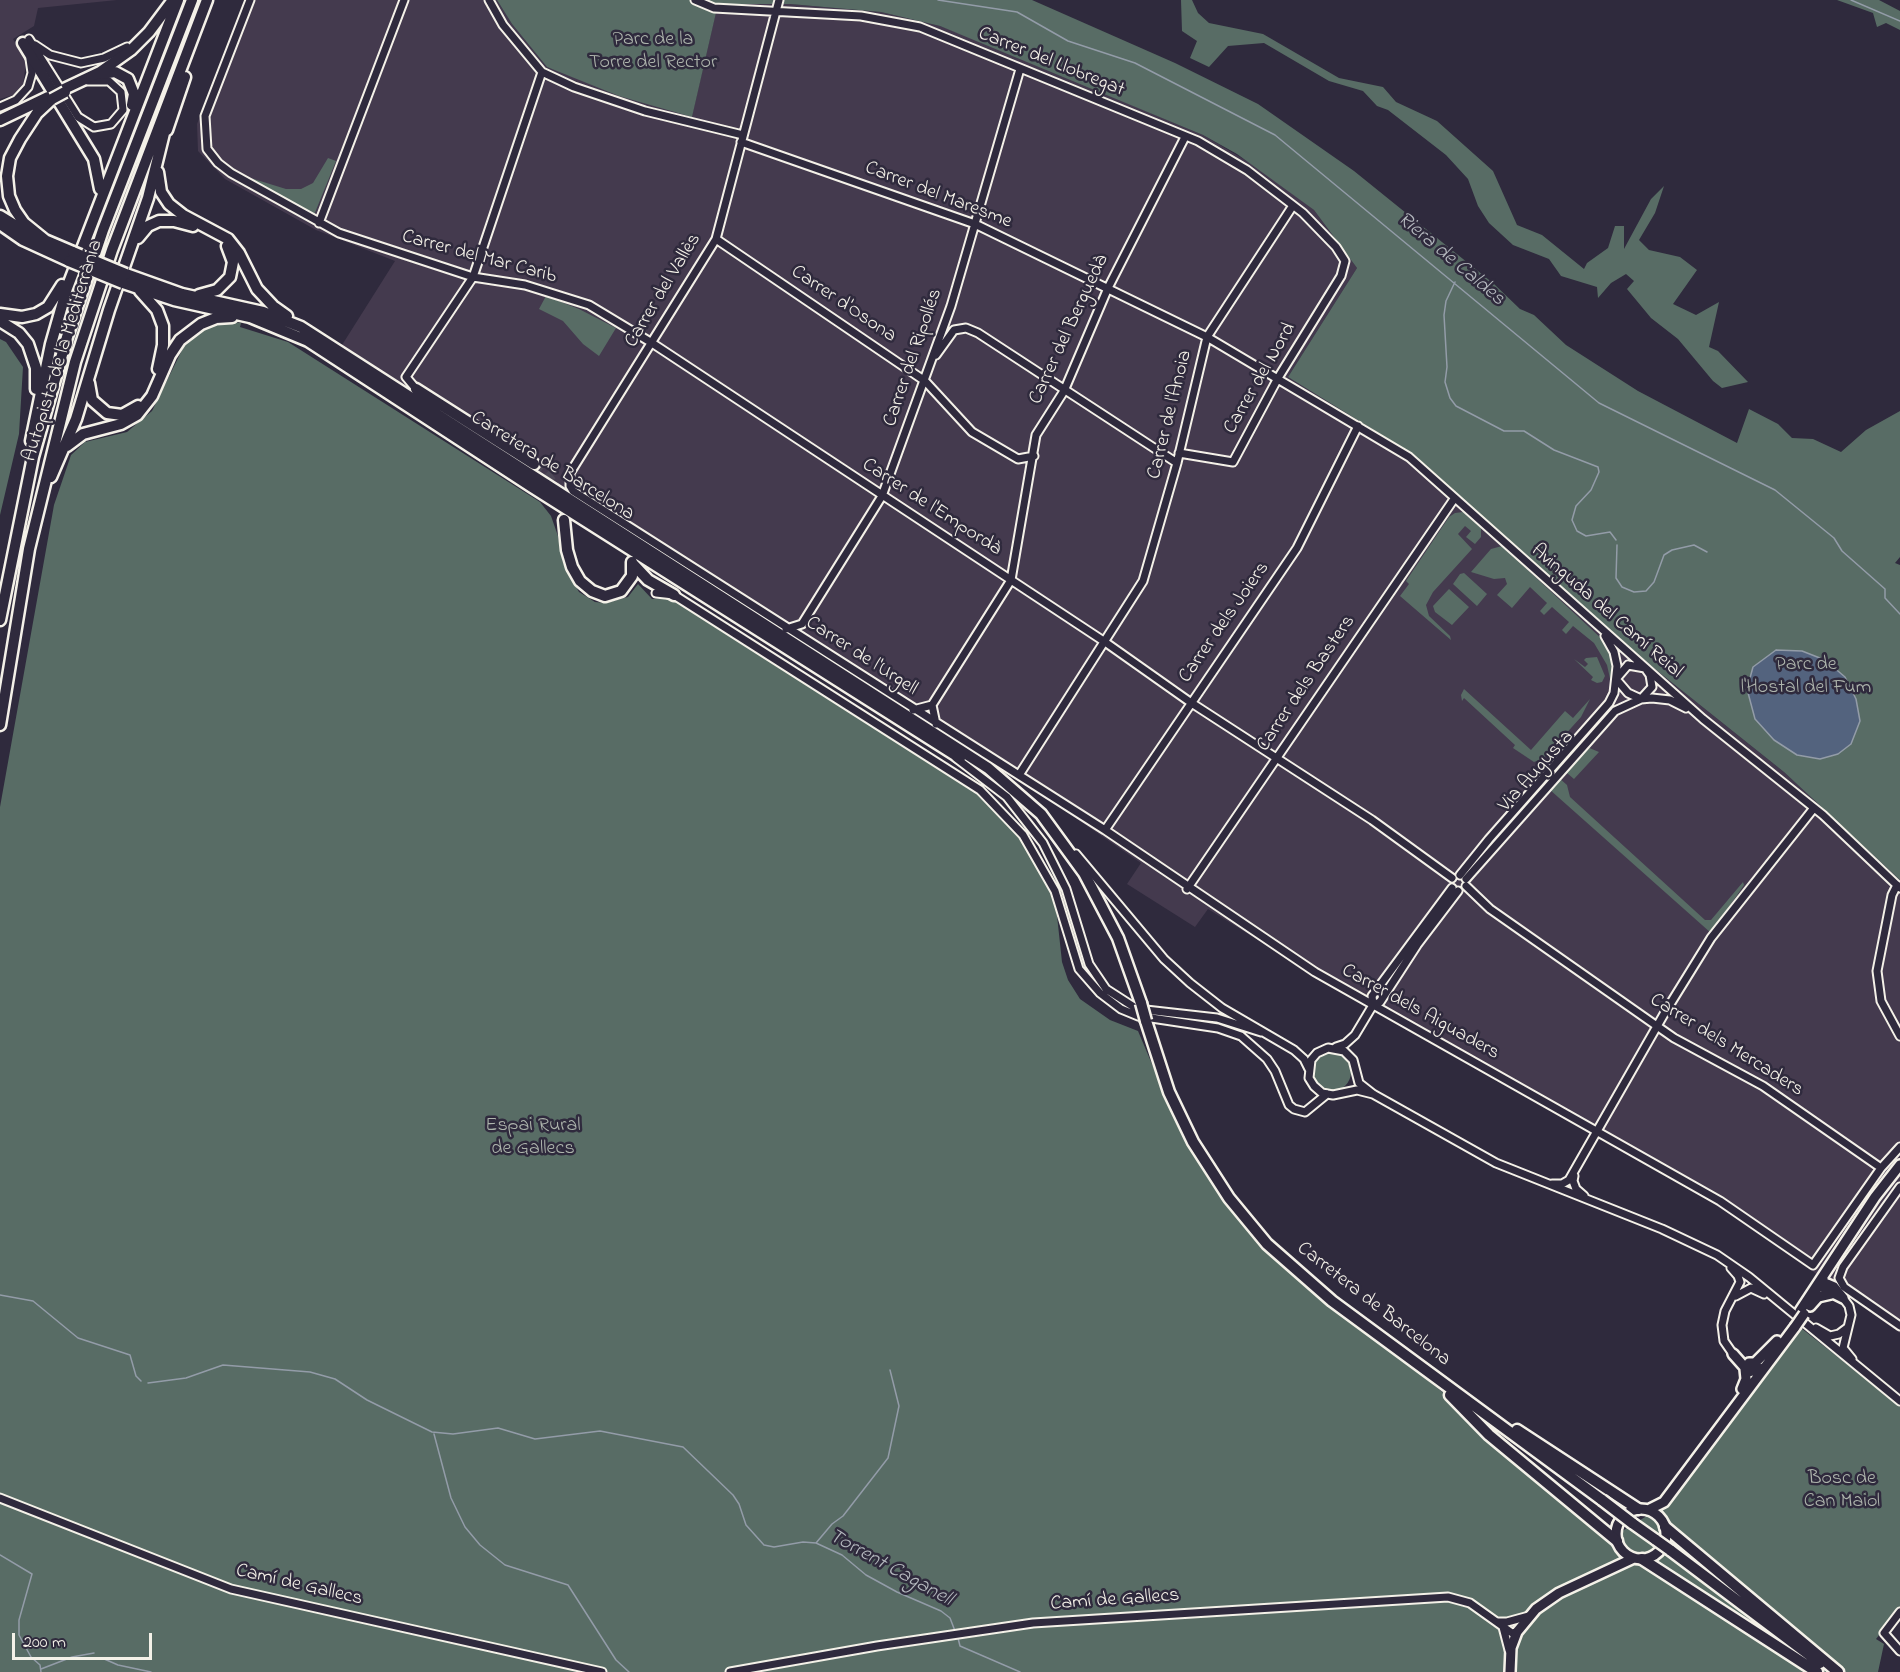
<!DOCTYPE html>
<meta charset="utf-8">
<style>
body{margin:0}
#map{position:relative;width:1900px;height:1672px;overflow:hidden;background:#2f2a3d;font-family:"Indie Flower",sans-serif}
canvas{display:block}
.scale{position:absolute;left:12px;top:1633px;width:140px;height:27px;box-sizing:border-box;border:3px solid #f4f1e8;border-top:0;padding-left:8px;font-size:18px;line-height:21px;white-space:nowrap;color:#f4f1e8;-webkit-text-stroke:4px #2f2a3d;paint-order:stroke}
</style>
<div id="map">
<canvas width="1900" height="1672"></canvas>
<div class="scale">200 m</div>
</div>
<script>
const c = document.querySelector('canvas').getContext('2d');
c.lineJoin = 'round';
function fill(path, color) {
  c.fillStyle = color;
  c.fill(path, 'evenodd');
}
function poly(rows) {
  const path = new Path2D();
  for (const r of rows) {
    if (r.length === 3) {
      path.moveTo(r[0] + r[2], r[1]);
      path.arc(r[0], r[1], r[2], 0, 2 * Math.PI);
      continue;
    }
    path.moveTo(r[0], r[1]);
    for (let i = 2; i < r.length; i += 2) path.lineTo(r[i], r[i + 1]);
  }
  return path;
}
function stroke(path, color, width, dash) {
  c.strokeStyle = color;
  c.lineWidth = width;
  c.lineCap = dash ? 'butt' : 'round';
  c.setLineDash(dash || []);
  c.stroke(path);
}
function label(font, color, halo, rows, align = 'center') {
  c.font = font + ' "Indie Flower",sans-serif';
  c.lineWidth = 5;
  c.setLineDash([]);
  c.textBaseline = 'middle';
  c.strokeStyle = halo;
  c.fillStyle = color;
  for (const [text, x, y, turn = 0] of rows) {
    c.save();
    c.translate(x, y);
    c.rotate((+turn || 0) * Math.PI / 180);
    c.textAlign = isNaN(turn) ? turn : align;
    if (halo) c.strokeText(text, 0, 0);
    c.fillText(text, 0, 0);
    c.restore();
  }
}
fill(poly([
 [0,0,117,0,38,8,34,26,13,39,26,63,23,84,13,95,0,99],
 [245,0,497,0,512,24,547,67,692,116,718,3,790,4,881,12,940,26,978,40,1203,135,1262,170,1314,210,1357,268,1288,377,1411,453,1650,665,1784,772,1900,880,1900,1333,1747,1225,1673,1178,1385,1014,1376,1013,1208,909,1195,927,1127,884,1141,863,1064,810,342,345,395,261,316,230,225,179,198,151,197,124]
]), '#443a4e');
fill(poly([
 [497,0,1032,0,1175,63,1258,104,1354,171,1494,284,1520,309,1534,315,1566,345,1638,391,1737,443,1749,409,1778,424,1792,438,1813,439,1841,452,1866,430,1900,411,1900,557,1895,563,1900,565,1900,880,1784,772,1650,665,1411,453,1288,377,1357,268,1314,210,1237,154,1203,135,940,26,881,12,790,4,718,4,692,117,619,96,547,67,512,24],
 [1181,0,1192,0,1198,13,1209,23,1263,34,1339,78,1383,87,1396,102,1437,121,1493,171,1517,225,1542,235,1584,269,1587,263,1608,248,1615,226,1624,226,1624,249,1651,199,1664,186,1655,213,1639,240,1649,250,1680,257,1697,270,1673,304,1696,315,1719,302,1709,347,1718,351,1748,382,1722,388,1713,381,1678,339,1651,318,1627,289,1634,281,1626,274,1611,283,1598,298,1597,287,1561,276,1549,259,1513,245,1489,223,1478,206,1468,179,1446,155,1388,110,1377,106,1363,91,1329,81,1264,43,1228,46,1209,67,1190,58,1197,41,1182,31],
 [1837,0,1879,0,1900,11,1900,30,1886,23,1877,27,1873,13],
 [328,158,336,161,314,215,303,212,244,176,286,189,301,189,313,183],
 [546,296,579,309,616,328,599,356,583,344,563,321,539,309],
 [227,321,241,323,240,327,288,342,540,502,551,516,558,536,563,563,579,592,595,602,606,603,628,597,638,584,652,599,672,598,980,794,1022,840,1055,897,1062,962,1068,980,1080,999,1110,1020,1138,1031,1177,1123,1207,1177,1252,1235,1303,1283,1454,1401,1611,1538,1671,1501,1776,1357,1801,1328,1900,1406,1900,1609,1876,1639,1884,1644,1878,1672,0,1672,0,807,54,505,71,455,85,442,127,432,152,411,185,344,195,337,195,334,211,325],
 [0,339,6,342,23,367,19,434,0,515],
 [1463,512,1481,528,1481,537,1475,544,1466,537,1471,531,1465,526,1458,534,1472,549,1433,592,1426,605,1429,616,1450,636,1451,640,1400,596,1409,584,1406,581,1449,517,1455,513],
 [1502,546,1603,640,1612,661,1611,683,1607,665,1594,643,1573,626,1566,634,1562,630,1569,622,1552,607,1544,615,1540,611,1547,603,1530,587,1512,608,1497,595,1507,584,1505,578,1494,579,1471,572,1491,549],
 [1464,573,1487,594,1477,606,1453,584,1460,574],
 [1449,589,1469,607,1452,625,1435,612,1433,606],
 [1597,657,1605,676,1602,682,1597,683,1591,680,1593,677,1574,659,1585,667,1588,664,1584,660,1586,658],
 [1464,689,1531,750,1565,711,1573,718,1590,699,1581,717,1544,758,1534,762,1513,748,1515,745,1464,698,1462,701,1461,695],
 [1587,747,1599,752,1574,779,1567,773,1567,769],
 [1559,778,1567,785,1570,797,1705,920,1711,920,1743,882,1744,885,1711,933,1549,789],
 [1332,1072,19]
]), '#586c65');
const water = poly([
 [1776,650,1802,651,1825,660,1845,677,1856,699,1860,721,1851,744,1838,754,1820,759,1797,755,1774,740,1755,719,1747,689,1753,667,1776,650]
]);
fill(water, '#53637e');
stroke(water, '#939ca8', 1.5);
stroke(poly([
 [938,0,1017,12,1068,41,1135,63,1275,135,1599,403,1775,490,1834,538,1842,551,1885,589,1885,598,1900,614],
 [1851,0,1900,21],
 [1455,282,1446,301,1444,315,1447,367,1445,382,1450,398,1456,406,1504,431,1524,431,1554,450,1598,467,1599,472,1591,490,1576,506,1572,520,1577,531,1586,536,1610,532,1616,540],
 [1617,545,1616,578,1622,587,1634,592,1646,591,1654,582,1664,555,1672,550,1694,545,1707,552],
 [0,1295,33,1301,78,1338,130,1355,136,1376,141,1381],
 [148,1383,186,1378,223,1365,310,1372,335,1379,367,1400,432,1432,453,1434,498,1428,535,1439,600,1431,683,1447,733,1495,739,1504,746,1525,764,1545,774,1547,803,1542,816,1543,842,1555,866,1575,897,1592,941,1611,950,1618,955,1631],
 [434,1434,451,1498,465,1527,480,1545,505,1565,568,1585,616,1660,629,1672],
 [816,1543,832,1524,843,1516,888,1458,899,1406,890,1370],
 [0,1555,32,1574,19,1620,19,1635,31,1657,40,1665,41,1672],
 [958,1638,960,1646,1020,1672],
 [102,1658,118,1665,151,1672],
 [41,1669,72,1657,94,1653]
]), '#939ca8', 1.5);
stroke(poly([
 [534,464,544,472,556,487,564,520]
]), '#4d4857', 10, [10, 5]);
const minor = poly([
 [250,0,205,116,207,149,218,163,231,173,339,233,473,277,525,285,589,305,652,343,1105,642,1190,702,1372,820,1452,878],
 [489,0,503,25,542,72,574,87,645,111,743,135],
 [695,0,714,8,861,16,920,27,1198,141,1247,170,1303,213,1336,247,1345,261,1341,276,1278,378,1233,462,1179,453],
 [779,0,716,239,570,473,570,486,573,491,1105,830,1315,972,1720,1201,1813,1265,1881,1168,1900,1147],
 [29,39,78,117,94,127,111,124,123,110,121,92,109,81,88,81],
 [35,45,50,55,81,63,104,58,127,47],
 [0,107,16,100,28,87,32,73,30,59],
 [741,142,975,224,1207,337,1409,457,1703,719,1823,815,1900,888],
 [319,223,404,0],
 [716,239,925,381,972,432,1018,459,1034,456],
 [936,355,954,330,966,328,978,333,1177,463],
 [416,389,406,377,473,277,542,72],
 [656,593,674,595,980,790,1023,835,1055,891,1079,969,1100,993,1121,1009,1138,1016,1218,1028,1241,1036,1267,1059,1275,1071,1289,1105,1294,1109,1305,1112,1327,1094],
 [786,629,802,624,882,496,951,306,1020,69],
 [1628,665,1645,668,1650,675,1652,687,1641,699,1628,693,1616,679,1628,665],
 [932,705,936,724],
 [913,710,932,705,1011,580,1036,435,1064,391,1108,288,1185,137],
 [956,758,1007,797,1043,843,1066,889,1089,964,1106,989,1137,1009,1217,1018,1261,1032],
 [1019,775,1143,581,1177,463,1207,337,1292,207],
 [1105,830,1297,548,1358,426],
 [1076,854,1164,959,1190,983,1222,1008,1294,1050,1304,1059,1309,1069],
 [1460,875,1489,839,1609,703,1614,693,1617,666,1614,652,1605,636],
 [1466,879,1615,711,1641,699,1652,698,1670,700,1686,708],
 [1897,885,1892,895,1877,971,1881,1001,1900,1036],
 [1466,886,1490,909,1674,1038,1763,1086,1881,1168],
 [1187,889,1454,499],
 [1373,1005,1372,996,1452,888],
 [1336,1047,1345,1044,1355,1035,1373,1005,1380,1002,1417,945,1458,891],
 [1373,1094,1357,1090,1333,1095,1322,1093,1314,1086,1309,1078,1311,1060,1317,1053,1328,1048,1344,1051,1353,1060,1359,1083,1373,1094,1496,1163,1662,1229,1717,1255,1749,1277,1900,1401],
 [1574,1176,1573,1181,1576,1189,1584,1196],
 [1552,1184,1562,1184,1569,1180,1664,1014,1711,938,1814,808],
 [1900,1187,1843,1267,1839,1278,1844,1287,1900,1326],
 [1731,1268,1738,1276,1740,1282,1725,1311,1722,1325,1724,1341,1733,1354],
 [1736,1296,1751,1288,1764,1294],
 [1843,1298,1849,1306,1851,1315,1843,1348,1852,1359],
 [1816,1328,1830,1336,1839,1334,1847,1328],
 [0,1498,231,1589,602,1672],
 [1900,1612,1884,1633,1900,1651],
 [1498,1622,1507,1622,1529,1616],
 [1503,1627,1509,1650],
 [730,1672,877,1646,1033,1623,1448,1597,1470,1603,1512,1633,1517,1632]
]);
const major = poly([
 [1823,1279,1825,1289,1843,1298],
 [1817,1288,1827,1284,1834,1287,1843,1298],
 [1810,1306,1818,1297,1831,1294],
 [1800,1311,1875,1197,1900,1165],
 [1733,1354,1749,1372,1763,1368],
 [1749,1363,1755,1363,1777,1341],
 [1742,1389,1746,1379,1745,1369],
 [1641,1534,25],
 [1648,1510,1664,1502,1795,1327],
 [1510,1672,1511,1648,1517,1632,1536,1609,1559,1593,1634,1558]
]);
const highway = poly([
 [23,43,94,159,100,189],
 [101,74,115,72,128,79,134,94,132,105],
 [64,89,100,72,131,50,149,32,173,0],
 [0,120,48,97],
 [167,130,185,77],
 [158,172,161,192,169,204,183,215,228,239,239,253,257,289,273,306,287,316],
 [0,216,26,232,73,252],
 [0,224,23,240,69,261],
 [138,238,148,226,159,221,174,221,193,226],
 [45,240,24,223,15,210,9,196,7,176,10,158,20,139,37,113,52,99],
 [126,274,182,294,263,312,301,327,988,768,1041,814,1084,873,1118,938,1141,1003],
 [123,283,174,300,250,317,308,341,532,487,960,758],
 [140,291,157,310,163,326,163,345,158,369],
 [199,295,217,290,230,277,233,262,227,246],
 [0,314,22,317,36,314,48,307,62,285],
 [0,321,19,333,28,344,36,368,36,389],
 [89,383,92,400,107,413,122,415,138,406],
 [416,389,534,464],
 [31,441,51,344,67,288,178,0],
 [67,446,83,434,121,424,137,415,152,396,170,355,180,340,201,324,216,318,232,317],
 [51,477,76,419,109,310,148,198,166,125],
 [564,520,567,550,572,567,580,581,592,591,605,596,621,591,632,576,632,562],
 [632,563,648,580,674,595],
 [0,620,33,457,67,337,103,230,192,0],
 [0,725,29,549,75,362,112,250,207,0],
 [1146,1021,1169,1092,1193,1142,1229,1198,1267,1244,1332,1301,1602,1500],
 [1450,1395,1489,1435,1617,1541],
 [1517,1430,1638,1509],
 [1632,1523,1656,1540],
 [1665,1527,1838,1672],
 [1670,1550,1820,1663],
 [1642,1559,1817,1672]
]);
stroke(minor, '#f4f1e8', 11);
stroke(major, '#f4f1e8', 14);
stroke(highway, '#f4f1e8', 15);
stroke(minor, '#2f2a3d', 7);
stroke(major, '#2f2a3d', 9);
stroke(highway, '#2f2a3d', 10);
const majorBridge = poly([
 [1795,1327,1804,1314]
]);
const highwayBridge = poly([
 [52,99,65,92],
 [73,252,126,274],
 [69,261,123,283],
 [1141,1003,1146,1021],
 [1602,1500,1632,1523],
 [1656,1540,1670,1550]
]);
stroke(majorBridge, '#f4f1e8', 14, []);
stroke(highwayBridge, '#f4f1e8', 15, []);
stroke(majorBridge, '#2f2a3d', 9);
stroke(highwayBridge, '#2f2a3d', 10);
label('20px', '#aeb5ad', '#2f2a3d', [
 ["Parc de la",653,41],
 ["Torre del Rector",653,64],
 ["Parc de",1806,666],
 ["l'Hostal del Fum",1806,689],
 ["Espai Rural",533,1127],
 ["de Gallecs",533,1150],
 ["Bosc de",1842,1480],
 ["Can Maiol",1842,1503]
]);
label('20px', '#f4f1e8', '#2f2a3d', [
 ["Carrer del Llobregat",1051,63,22],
 ["Carrer del Maresme",938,196,21],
 ["Carrer del Mar Carib",479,258,15],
 ["Carrer del Vallès",664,291,-59],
 ["Carrer d'Osona",843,305,34],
 ["Carrer del Berguedà",1070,330,-65],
 ["Autopista de la Mediterrània",64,351,-73],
 ["Carrer del Ripollés",914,358,-71],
 ["Carrer del Nord",1261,379,-60],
 ["Carrer de l'Anoia",1171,415,-76],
 ["Carretera de Barcelona",552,467,32],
 ["Carrer de l'Empordà",931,508,33],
 ["Avinguda del Camí Reial",1606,612,41],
 ["Carrer dels Joiers",1225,623,-55],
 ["Carrer de l'Urgell",861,657,33],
 ["Carrer dels Basters",1307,684,-56],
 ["Via Augusta",1537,772,-48],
 ["Carrer dels Aiguaders",1420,1013,29],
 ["Carrer dels Mercaders",1726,1046,32],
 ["Carretera de Barcelona",1373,1305,38],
 ["Camí de Gallecs",299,1586,13],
 ["Camí de Gallecs",1115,1601,-4]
]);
label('italic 21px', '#b4b8be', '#2f2a3d', [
 ["Riera de Caldes",1450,260,40],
 ["Torrent Caganell",890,1569,29]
]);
</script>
